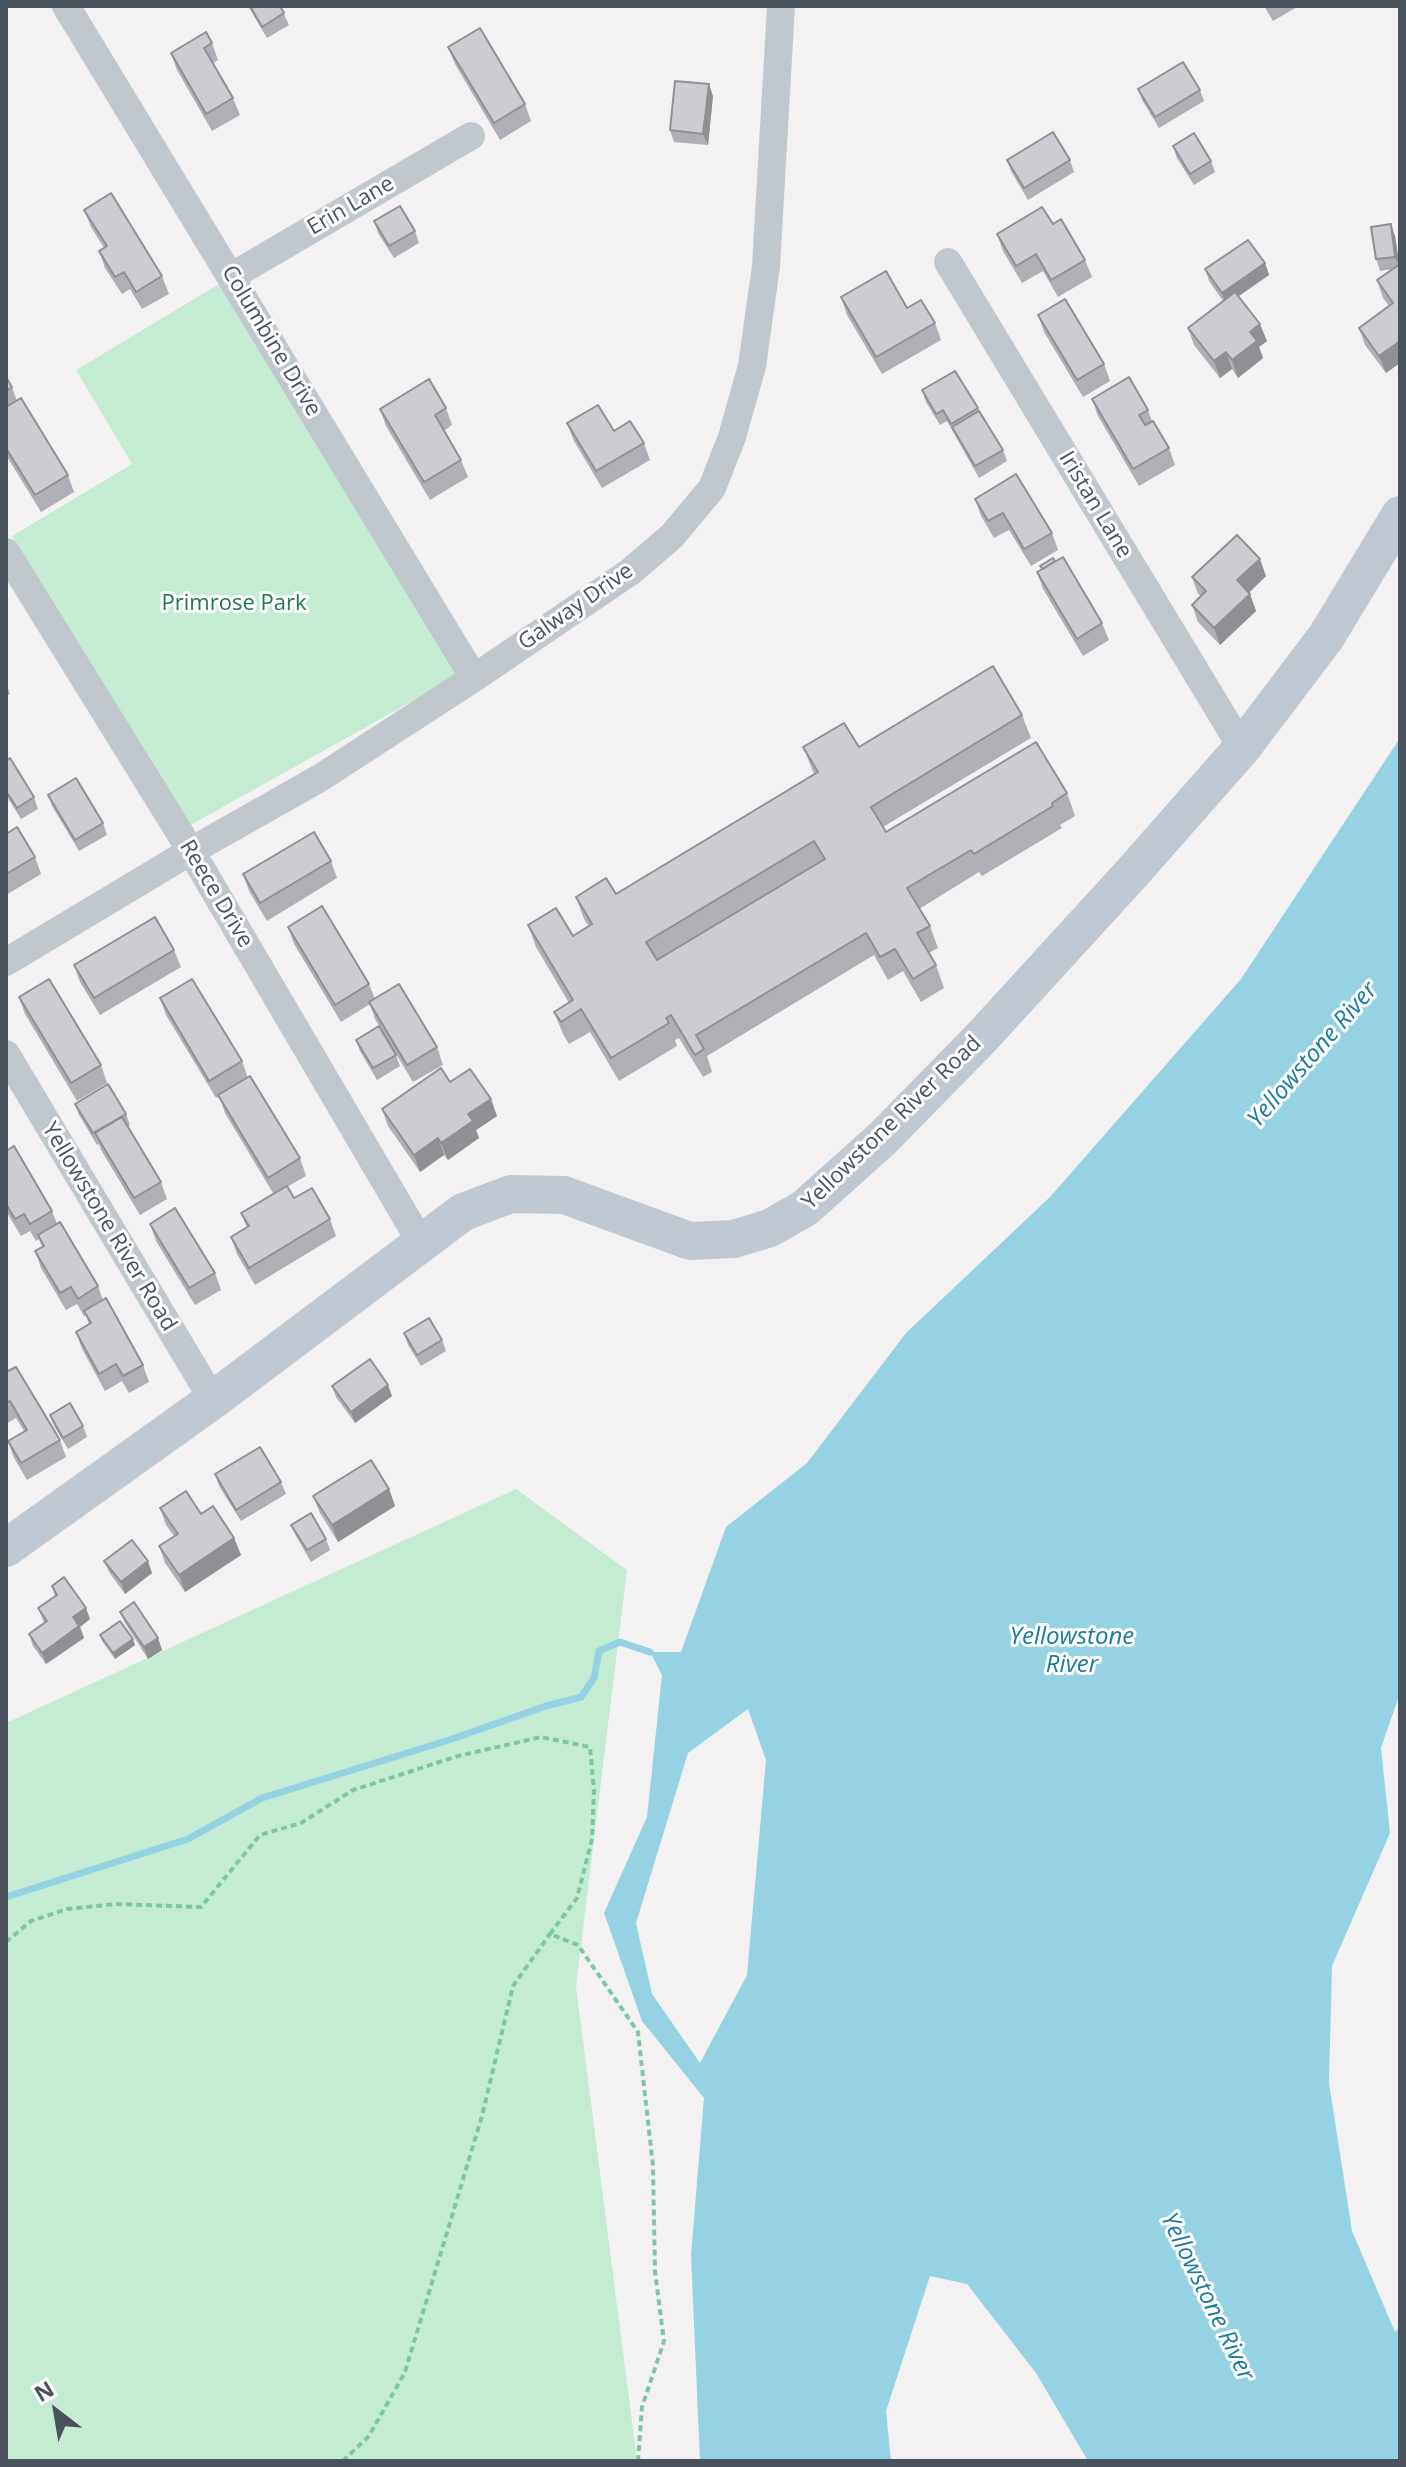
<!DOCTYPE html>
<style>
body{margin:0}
#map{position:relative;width:1406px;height:2467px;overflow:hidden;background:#f3f1f1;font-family:"Open Sans",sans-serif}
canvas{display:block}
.frame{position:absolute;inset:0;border:8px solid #4a535c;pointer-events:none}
.north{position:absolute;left:16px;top:2371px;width:80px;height:80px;-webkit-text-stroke:6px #fff;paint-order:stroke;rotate:329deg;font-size:22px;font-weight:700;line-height:32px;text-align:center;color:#4a535c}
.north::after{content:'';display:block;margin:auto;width:28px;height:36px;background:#4a535c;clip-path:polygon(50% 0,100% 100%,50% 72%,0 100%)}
</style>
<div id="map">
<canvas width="1406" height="2467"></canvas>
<div class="frame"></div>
<div class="north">N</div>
</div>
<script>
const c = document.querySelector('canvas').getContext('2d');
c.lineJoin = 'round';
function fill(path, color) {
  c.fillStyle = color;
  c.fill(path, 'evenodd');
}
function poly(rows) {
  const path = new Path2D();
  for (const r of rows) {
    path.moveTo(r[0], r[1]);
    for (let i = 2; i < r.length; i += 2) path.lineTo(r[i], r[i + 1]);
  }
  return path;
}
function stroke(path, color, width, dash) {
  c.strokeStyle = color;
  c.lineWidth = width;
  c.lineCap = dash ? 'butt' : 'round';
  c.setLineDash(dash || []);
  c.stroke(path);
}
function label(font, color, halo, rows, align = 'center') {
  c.font = font + ' "Open Sans",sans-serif';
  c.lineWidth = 6;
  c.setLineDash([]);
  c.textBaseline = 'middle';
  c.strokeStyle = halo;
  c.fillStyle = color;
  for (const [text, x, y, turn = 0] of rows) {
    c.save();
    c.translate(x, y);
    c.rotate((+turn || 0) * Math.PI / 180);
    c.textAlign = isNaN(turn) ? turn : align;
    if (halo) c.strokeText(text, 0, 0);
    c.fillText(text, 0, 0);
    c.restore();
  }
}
fill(poly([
 [219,284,461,674,187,827,12,536,132,464,76,370],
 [516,1489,627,1570,576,1986,637,2461,6,2461,6,1723]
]), '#c4ecd3');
fill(poly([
 [1400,738,1400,1693,1381,1748,1390,1833,1332,1966,1329,2083,1352,2231,1395,2332,1400,2326,1400,2461,1088,2461,1036,2373,967,2284,930,2276,886,2411,891,2461,700,2461,691,2255,704,2098,642,2021,604,1913,647,1817,662,1675,650,1652,681,1652,726,1527,807,1463,906,1333,1050,1197,1241,979],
 [748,1709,766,1760,747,1975,700,2063,652,1994,636,1923,688,1753]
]), '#95d3e4');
stroke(poly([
 [6,1897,188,1839,262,1798,449,1740,546,1706,581,1697,594,1678,599,1651,620,1642,650,1652]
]), '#95d3e4', 7);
stroke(poly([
 [6,1942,31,1921,67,1909,116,1904,201,1907,260,1835,301,1823,353,1790,458,1756,541,1737,590,1747,594,1790,592,1839,577,1898,550,1934,578,1945,638,2032,653,2166,655,2272,664,2341,642,2407,638,2461],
 [343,2461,369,2436,405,2372,482,2116,513,1986,550,1934]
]), '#7fc7a4', 4, [6, 4]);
stroke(poly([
 [66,6,474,678],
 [948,262,1242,748],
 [232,276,471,136],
 [6,552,191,851,420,1241],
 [6,962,191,851,320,778,474,678,630,572,672,536,712,488,732,437,752,366,766,266,781,6],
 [6,1054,213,1400]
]), '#c0c8ce', 28);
stroke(poly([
 [6,1548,213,1400,463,1212,511,1194,564,1195,690,1241,734,1239,770,1228,805,1208,883,1138,981,1038,1132,873,1242,748,1326,637,1400,515]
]), '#c0c9d2', 38);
fill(poly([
 [248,6,280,6,289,25,267,38],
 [1264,6,1299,6,1273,21],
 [212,43,218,60,213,63,233,98,240,115,212,131,177,70,171,53],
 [448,47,525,104,531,121,500,140,455,64],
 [1138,89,1200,90,1204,101,1159,128,1142,100],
 [713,96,708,145,674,142,670,130],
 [1173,146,1211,161,1215,172,1194,185,1177,158],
 [1007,160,1070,160,1074,172,1028,200,1011,171],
 [84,210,162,276,169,294,142,309,130,289,122,294,105,268,99,251,104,248,91,227],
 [374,221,415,231,419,243,394,258,378,233],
 [1053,224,1085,260,1092,277,1058,297,1043,271,1022,283,1003,251,997,234],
 [1395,236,1399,265,1386,373,1365,345,1359,328,1389,306,1383,298,1377,280,1393,269,1380,271,1376,259],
 [1265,263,1269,275,1238,296,1267,341,1259,347,1263,358,1238,378,1232,369,1220,378,1194,345,1188,328,1223,301,1209,281,1205,269],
 [841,297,907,308,935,323,941,340,882,374,847,315],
 [1038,315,1104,364,1110,381,1083,397,1044,332],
 [6,377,12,387,17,401,68,475,74,492,41,512,6,455],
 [922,390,978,408,1003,450,1007,461,979,478,947,421,940,425,926,402],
 [1092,399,1148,410,1152,421,1169,448,1175,465,1139,486,1098,416],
 [446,408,452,425,444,431,461,460,468,477,430,500,386,426,380,409],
 [567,423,614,431,644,443,650,460,602,488,574,441],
 [975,499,1052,533,1058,550,1031,566,1009,530,994,538,981,516],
 [1040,566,1102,623,1109,640,1083,656,1043,589,1037,572,1042,569],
 [1266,576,1249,593,1256,611,1220,645,1198,622,1192,605,1201,596,1198,594,1192,577],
 [6,683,10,694,6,696],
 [1022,715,1031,738,883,827,886,832,1067,793,1075,816,1060,825,1062,828,982,876,979,872,919,909,930,926,938,948,929,953,936,965,944,988,921,1002,903,971,888,980,874,955,707,1056,712,1072,703,1077,679,1038,675,1040,677,1046,619,1081,590,1032,569,1044,563,1034,554,1012,569,1003,536,947,528,925,573,936,589,927,584,919,576,897,616,894,814,774,803,747,859,747],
 [6,761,34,797,38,809,21,819,6,795],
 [48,795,103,823,107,835,79,851,52,806],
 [6,834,35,857,41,874,6,895],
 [331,861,337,878,267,921,249,891,243,874],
 [288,927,369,984,375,999,437,1047,443,1065,413,1082,375,1019,370,1004,341,1022,294,944],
 [174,950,181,967,100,1015,80,982,74,965],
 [19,997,101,1065,107,1083,77,1101,25,1014],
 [160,998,242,1061,248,1078,300,1158,306,1176,287,1187,294,1198,330,1219,336,1236,255,1285,237,1254,231,1237,247,1228,241,1213,273,1193,225,1113,219,1096,216,1098,166,1015],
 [356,1040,396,1055,400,1066,377,1080,360,1051],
 [450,1082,497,1116,476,1130,479,1138,448,1160,444,1155,420,1172,388,1126,382,1109],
 [75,1104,126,1114,130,1125,128,1127,161,1182,167,1199,140,1215,101,1150,99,1144,97,1145,79,1115],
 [6,1151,52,1211,57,1224,98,1286,103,1300,143,1365,149,1382,129,1393,122,1381,105,1391,82,1349,76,1332,89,1324,86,1315,84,1316,77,1304,66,1310,41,1268,35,1251,42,1247,39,1239,36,1241,30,1231,21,1236,6,1211],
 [150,1224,215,1273,221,1290,195,1305,156,1241],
 [404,1333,442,1340,446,1351,421,1366,408,1345],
 [6,1365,8,1371,60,1440,66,1457,27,1480,14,1458,8,1441,24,1431,16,1418,6,1424],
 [332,1386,392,1396,355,1423,336,1397],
 [50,1415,83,1426,87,1437,68,1449,54,1426],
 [215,1474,281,1482,286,1494,241,1521,219,1486],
 [389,1489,395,1506,338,1542,320,1513,313,1496],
 [160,1508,234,1538,241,1555,185,1592,165,1563,159,1546,174,1536,166,1525],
 [291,1525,326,1539,330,1550,311,1562,296,1536],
 [104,1561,152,1573,125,1594,109,1572],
 [52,1586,90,1619,80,1627,84,1638,46,1664,33,1646,29,1634,44,1623,38,1608,55,1596],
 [120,1612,158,1638,162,1650,148,1659,125,1623],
 [100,1635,135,1645,115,1659,102,1641]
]), '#afb0b5');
fill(poly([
 [709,84,713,96,708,145,703,134],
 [1391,224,1395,236,1400,268,1395,257],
 [1265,263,1269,275,1226,305,1222,293],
 [1260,324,1267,341,1259,347,1263,358,1238,378,1232,360,1250,332],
 [1400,341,1400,363,1386,373,1379,356],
 [1226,352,1232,369,1220,378,1214,361],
 [1260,559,1266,576,1244,597,1237,580],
 [1250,594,1256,611,1220,645,1214,628],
 [491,1099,497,1116,476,1130,479,1138,448,1160,441,1143,468,1114],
 [438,1138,444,1155,420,1172,414,1155],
 [388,1385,392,1396,355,1423,351,1412],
 [389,1489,395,1506,338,1542,332,1525],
 [234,1538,241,1555,185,1592,179,1575],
 [148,1561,152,1573,125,1594,121,1582],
 [86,1608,90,1619,80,1627,84,1638,46,1664,42,1653,73,1617],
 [158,1638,162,1650,148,1659,144,1647],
 [133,1639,135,1645,115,1659,113,1653]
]), '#8e9093');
const building = poly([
 [250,6,280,6,284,13,262,27,250,6],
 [480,28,525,104,494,123,448,47,480,28],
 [206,32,212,43,204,48,233,98,206,114,171,53,206,32],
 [1183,62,1200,90,1155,117,1138,89,1183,62],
 [675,81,709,84,703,134,670,130,675,81],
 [1053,132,1070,160,1024,188,1007,160,1053,132],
 [1194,133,1211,161,1190,174,1173,146,1194,133],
 [111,193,162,276,136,292,124,272,115,277,99,251,107,246,84,210,111,193],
 [400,206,415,231,389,246,374,221,400,206],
 [1042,207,1053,224,1061,219,1085,260,1051,280,1036,254,1016,266,997,234,1042,207],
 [1391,224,1395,257,1376,259,1371,227,1391,224],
 [1248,240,1265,263,1222,293,1205,269,1248,240],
 [1400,264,1400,341,1379,356,1359,328,1393,303,1377,280,1400,264],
 [886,271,907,308,921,300,935,323,876,357,841,297,886,271],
 [1235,292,1260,324,1250,332,1257,341,1232,360,1226,352,1214,361,1188,328,1235,292],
 [1065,299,1104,364,1077,380,1038,315,1065,299],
 [955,371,978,408,951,424,943,410,936,414,922,390,955,371],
 [6,377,12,387,6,391,6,377],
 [1129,377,1148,410,1139,415,1145,425,1153,421,1169,448,1133,469,1092,399,1129,377],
 [429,379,446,408,435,415,461,460,424,482,380,409,429,379],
 [21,398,68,475,35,495,6,448,6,407,21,398],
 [598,405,614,431,630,421,644,443,596,471,567,423,598,405],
 [979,411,1003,450,975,466,952,427,979,411],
 [1016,474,1052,533,1024,549,1003,513,988,521,975,499,1016,474],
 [1237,535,1260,559,1237,580,1250,594,1214,628,1192,605,1206,591,1192,577,1237,535],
 [1063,557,1102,623,1077,639,1037,572,1063,557],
 [1053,558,1055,561,1043,569,1040,566,1053,558],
 [993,666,1022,715,871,807,886,832,1036,742,1067,793,1052,803,1053,806,974,854,971,850,907,888,930,926,917,933,936,965,913,979,895,949,880,957,866,933,696,1035,704,1049,695,1055,671,1015,666,1018,669,1023,611,1058,581,1009,561,1022,554,1012,573,1000,528,925,556,908,573,936,592,924,576,897,606,878,616,894,818,772,803,747,844,723,859,747,993,666],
 [814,841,825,859,657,960,646,942,814,841],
 [10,758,34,797,17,808,6,791,6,761,10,758],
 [76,778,103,823,75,840,48,795,76,778],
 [17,827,35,857,6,874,6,834,17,827],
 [314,832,331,861,260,903,243,874,314,832],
 [322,906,369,984,335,1005,288,927,322,906],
 [155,917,174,950,94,998,74,965,155,917],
 [49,979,101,1065,71,1083,19,997,49,979],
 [192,979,242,1061,209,1081,160,998,192,979],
 [399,984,437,1047,407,1065,369,1002,399,984],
 [379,1026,396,1055,373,1068,356,1040,379,1026],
 [441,1068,450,1082,470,1069,491,1099,468,1114,473,1121,441,1143,438,1138,414,1155,382,1109,441,1068],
 [250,1076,300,1158,268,1178,218,1095,250,1076],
 [108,1084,126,1114,93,1133,75,1104,108,1084],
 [122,1117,161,1182,134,1198,95,1133,122,1117],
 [14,1146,52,1211,30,1224,24,1214,15,1219,6,1204,6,1151,14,1146],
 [287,1186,294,1198,312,1188,330,1219,249,1268,231,1237,249,1226,241,1213,287,1186],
 [175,1208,215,1273,189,1288,150,1224,175,1208],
 [60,1222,98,1286,78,1299,71,1287,60,1293,35,1251,44,1246,38,1235,60,1222],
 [106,1298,143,1365,123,1376,116,1364,99,1374,76,1332,91,1323,84,1311,106,1298],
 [429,1318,442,1340,417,1355,404,1333,429,1318],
 [370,1359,388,1385,351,1412,332,1386,370,1359],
 [16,1367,60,1440,21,1463,8,1441,27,1430,10,1401,6,1403,6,1372,16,1367],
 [70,1403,83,1426,63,1438,50,1415,70,1403],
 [260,1447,281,1482,236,1510,215,1474,260,1447],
 [371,1460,389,1489,332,1525,313,1496,371,1460],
 [186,1491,201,1514,213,1506,234,1538,179,1575,159,1546,178,1534,160,1508,186,1491],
 [311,1513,326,1539,307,1550,291,1525,311,1513],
 [132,1540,148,1561,121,1582,104,1561,132,1540],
 [64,1577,86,1608,73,1617,79,1626,42,1653,29,1634,47,1621,38,1608,57,1595,52,1586,64,1577],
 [134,1602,158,1638,144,1647,120,1612,134,1602],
 [120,1621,133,1639,113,1653,100,1635,120,1621]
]);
fill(building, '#cbcdd2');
stroke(building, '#8e9093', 2);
label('22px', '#4a535c', '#fff', [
 ["Erin Lane",351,206,-30],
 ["Columbine Drive",271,341,59],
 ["Iristan Lane",1095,505,59],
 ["Galway Drive",576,607,-35],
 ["Reece Drive",216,894,59],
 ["Yellowstone River Road",892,1123,-44],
 ["Yellowstone River Road",109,1227,59]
]);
label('22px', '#20784d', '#fff', [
 ["Primrose Park",234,604]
]);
label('italic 24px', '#1a7c98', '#fff', [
 ["Yellowstone River",1313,1055,-49],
 ["Yellowstone",1072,1637],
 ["River",1072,1665],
 ["Yellowstone River",1207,2297,64]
]);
</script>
